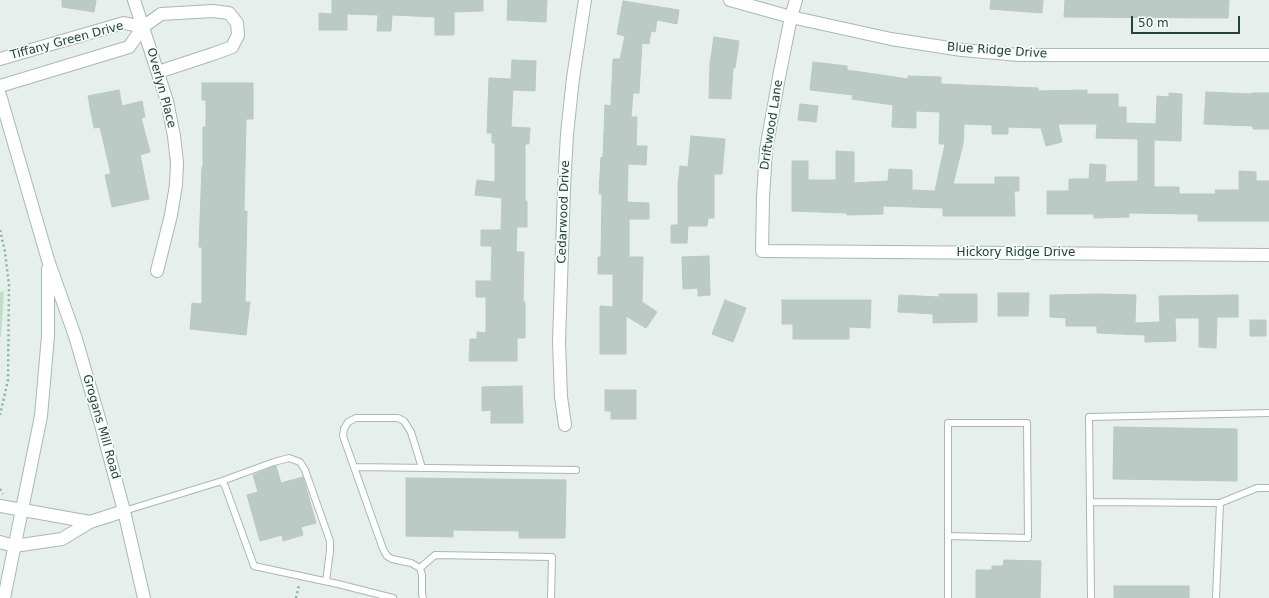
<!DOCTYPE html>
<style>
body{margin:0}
#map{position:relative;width:1269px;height:598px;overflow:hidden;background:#e6efeb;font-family:"DejaVu Sans",sans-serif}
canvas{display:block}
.scale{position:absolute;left:1131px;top:16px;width:109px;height:18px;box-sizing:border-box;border:2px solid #24423a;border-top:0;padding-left:5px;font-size:12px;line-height:14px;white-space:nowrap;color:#24423a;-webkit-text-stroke:3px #f7fbf9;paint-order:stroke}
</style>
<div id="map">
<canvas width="1269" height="598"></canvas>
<div class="scale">50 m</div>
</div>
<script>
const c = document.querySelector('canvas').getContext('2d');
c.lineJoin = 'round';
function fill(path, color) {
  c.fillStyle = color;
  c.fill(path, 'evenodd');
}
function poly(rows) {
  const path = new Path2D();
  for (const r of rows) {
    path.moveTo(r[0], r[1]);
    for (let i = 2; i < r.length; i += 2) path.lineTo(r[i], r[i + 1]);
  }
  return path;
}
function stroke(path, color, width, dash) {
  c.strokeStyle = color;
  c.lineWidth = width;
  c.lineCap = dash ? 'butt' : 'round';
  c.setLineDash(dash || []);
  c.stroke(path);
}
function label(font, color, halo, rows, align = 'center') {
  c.font = font + ' "DejaVu Sans",sans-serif';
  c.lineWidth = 3.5;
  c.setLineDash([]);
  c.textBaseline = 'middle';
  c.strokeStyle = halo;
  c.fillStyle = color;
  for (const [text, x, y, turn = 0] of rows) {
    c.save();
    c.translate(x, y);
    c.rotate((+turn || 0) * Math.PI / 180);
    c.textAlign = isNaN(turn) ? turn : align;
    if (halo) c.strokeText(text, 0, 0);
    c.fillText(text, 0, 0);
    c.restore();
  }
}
fill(poly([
 [4,291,1,337,0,336,0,292]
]), '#bfe0c8');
const building = poly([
 [62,0,96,0,94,12,62,7,62,0],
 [332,0,483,0,483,11,454,12,454,35,435,35,435,17,392,15,391,31,377,31,378,15,347,14,347,30,319,30,319,13,332,14,332,0],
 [508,0,547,0,546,22,507,20,508,0],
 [991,0,1043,0,1042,13,990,9,991,0],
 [1065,0,1229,0,1228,18,1064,17,1065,0],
 [623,1,679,10,677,24,657,20,655,32,651,31,649,44,642,43,639,93,633,93,631,117,637,117,636,146,647,146,646,165,628,164,627,202,649,203,649,219,629,219,629,257,643,257,642,302,657,312,646,328,626,316,626,354,600,354,600,306,613,307,613,274,598,274,598,257,601,257,602,194,599,194,601,157,603,158,605,105,611,106,613,59,620,59,625,36,617,34,623,1],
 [714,37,739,41,735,68,733,68,731,99,709,98,710,64,714,37],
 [512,60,536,61,535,91,513,90,511,127,530,128,529,144,525,144,525,201,527,201,527,227,517,227,516,252,524,252,523,302,525,302,525,338,517,338,517,361,469,361,470,339,477,339,477,332,486,333,486,297,476,297,476,281,491,281,492,246,481,246,481,230,501,230,502,198,475,195,477,180,495,182,495,143,492,143,492,133,487,133,489,78,511,79,512,60],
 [813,62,847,66,847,70,908,79,908,76,941,77,941,84,1038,88,1038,91,1087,90,1087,94,1118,94,1118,107,1126,107,1126,123,1156,124,1157,96,1169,97,1169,93,1182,94,1181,141,1154,140,1154,187,1179,187,1179,194,1216,194,1215,190,1239,190,1239,171,1256,172,1256,181,1269,181,1269,221,1198,221,1198,214,1129,213,1129,217,1094,218,1094,214,1047,214,1047,191,1069,191,1069,179,1089,179,1090,164,1106,165,1105,182,1138,181,1138,139,1096,138,1097,124,1058,124,1062,142,1046,146,1041,128,1008,127,1008,134,992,134,992,125,964,124,963,144,953,184,995,184,995,177,1019,177,1019,191,1014,191,1015,216,943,216,943,208,883,206,883,214,847,215,847,213,792,211,792,161,808,161,808,180,836,180,836,151,854,152,854,183,888,181,889,169,912,170,912,190,935,191,945,144,939,144,940,112,916,111,916,128,892,127,893,105,852,99,853,95,810,90,813,62],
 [202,83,253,83,253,119,246,119,244,211,247,211,245,302,250,302,246,335,190,329,192,303,202,304,202,247,199,247,202,167,203,167,203,127,206,127,206,100,202,100,202,83],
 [119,90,122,106,142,101,145,117,141,118,150,152,140,155,149,199,112,207,105,175,111,174,100,127,94,128,88,96,119,90],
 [1206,92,1252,94,1252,93,1269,93,1269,129,1253,129,1253,126,1204,124,1206,92],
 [800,104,818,106,816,122,798,120,800,104],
 [691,136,725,139,722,174,714,174,714,218,708,218,707,226,688,226,687,243,671,243,671,225,678,225,678,185,680,166,688,167,691,136],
 [709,256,710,295,698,296,698,288,683,289,682,257,709,256],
 [998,293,1029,293,1028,316,998,316,998,293],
 [939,294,977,294,977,322,933,323,933,314,898,312,899,295,939,297,939,294],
 [1098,294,1136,295,1135,323,1160,322,1159,296,1238,295,1238,317,1217,317,1216,348,1199,347,1199,318,1175,318,1176,341,1145,342,1145,335,1097,333,1097,326,1066,326,1066,318,1050,317,1050,295,1098,294],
 [725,300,746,308,733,342,712,334,725,300],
 [782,300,871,300,870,328,849,327,849,339,793,339,793,324,782,324,782,300],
 [1250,320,1266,320,1266,336,1250,336,1250,320],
 [522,386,523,423,491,423,491,410,482,411,482,387,522,386],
 [605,390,636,390,636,419,611,419,611,411,605,411,605,390],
 [1114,427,1237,429,1237,481,1113,479,1114,427],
 [276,466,281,483,303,477,316,523,301,527,303,535,283,541,282,535,260,541,247,495,258,492,253,475,276,466],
 [406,478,566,480,565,538,519,538,519,531,453,530,453,537,406,536,406,478],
 [1004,560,1041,561,1040,598,976,598,976,570,992,570,992,566,1003,566,1004,560],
 [1114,586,1189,586,1189,598,1114,598,1114,586]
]);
fill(building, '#bbcac4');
stroke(building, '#b8c9c2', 1);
const lane = poly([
 [354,467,576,470],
 [422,468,411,432,404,421,398,418,356,418,348,422,344,429,343,436,383,549,387,556,392,559,411,563,420,568,422,575,422,593,423,598],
 [222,481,274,462,289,458,300,462,305,470,330,541,330,551,326,581],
 [1090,502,1220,503],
 [124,511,222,481,225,486,254,566,338,584,393,598],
 [420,568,435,555,552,557,551,598],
 [948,598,948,423,1027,423,1028,538,948,536],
 [1091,598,1089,417,1269,413],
 [1216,598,1220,503,1257,488,1269,488]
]);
const street = poly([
 [134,0,167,101,174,136,177,163,176,185,171,215,157,271],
 [730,0,791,17,891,39,962,50,1019,55,1269,55],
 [796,0,791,17,779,77,766,150,763,198,762,251,1269,255],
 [0,59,124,23,143,27],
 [0,86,129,47,143,27,161,14,213,11,229,13,237,23,238,35,232,47,213,54,158,72],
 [565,425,561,397,559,342,564,189,567,134,573,78,585,0],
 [0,506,90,522],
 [0,542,14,546,62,539,90,522,124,511]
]);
const secondary = poly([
 [0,95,48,260,75,336,101,425,124,511,144,598],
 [4,598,41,416,48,336,48,269]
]);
stroke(lane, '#a8b8b2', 8);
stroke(street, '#a8b8b2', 14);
stroke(secondary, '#a4bbb3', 14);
stroke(poly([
 [0,230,5,252,9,285,8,380,0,415],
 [0,489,3,494],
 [296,598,299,585]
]), '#86b3a5', 2.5, [2, 3]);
stroke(lane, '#fff', 6);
stroke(street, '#fff', 12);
stroke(secondary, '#fff', 12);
label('12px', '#24423a', '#f7fbf9', [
 ["Tiffany Green Drive",67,41,-15],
 ["Blue Ridge Drive",997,51,4],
 ["Overlyn Place",161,88,75],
 ["Driftwood Lane",772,125,-81],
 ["Cedarwood Drive",564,212,-88],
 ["Hickory Ridge Drive",1016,253],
 ["Grogans Mill Road",101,427,74]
]);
</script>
